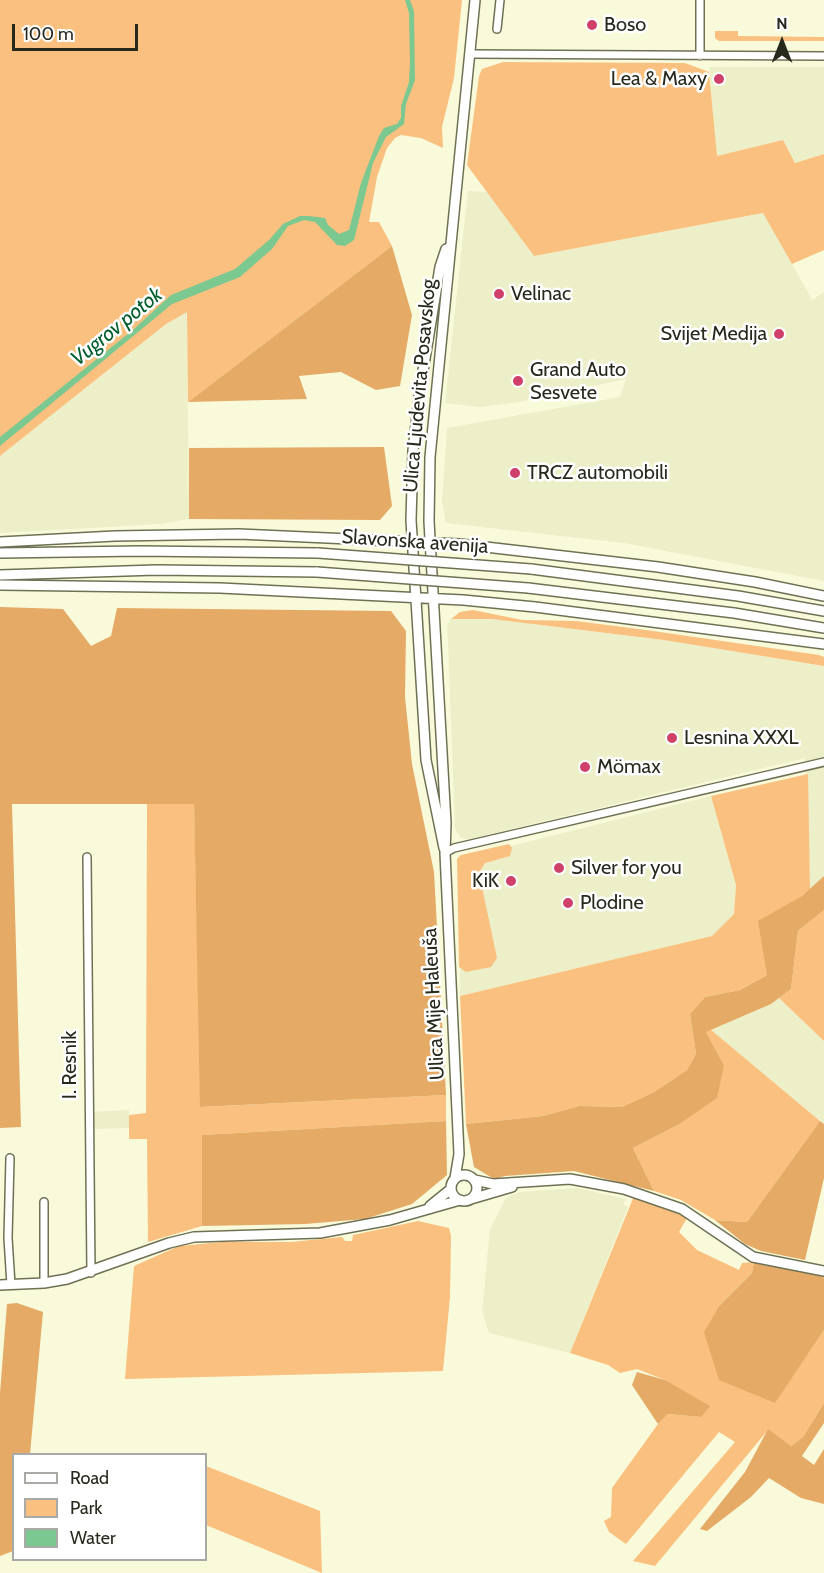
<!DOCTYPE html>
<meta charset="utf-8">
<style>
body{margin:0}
#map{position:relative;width:824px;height:1573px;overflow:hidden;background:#f8fada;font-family:Cabin,sans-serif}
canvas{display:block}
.legend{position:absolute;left:12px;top:1453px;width:195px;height:108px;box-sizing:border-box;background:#fff;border:2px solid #a9a9a5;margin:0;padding:8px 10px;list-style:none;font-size:18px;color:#28291d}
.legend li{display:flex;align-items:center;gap:12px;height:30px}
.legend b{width:30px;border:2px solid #a9a9a5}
.north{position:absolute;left:752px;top:12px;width:60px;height:60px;-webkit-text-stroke:4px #fff;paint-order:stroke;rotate:0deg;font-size:16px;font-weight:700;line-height:24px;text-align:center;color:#28291d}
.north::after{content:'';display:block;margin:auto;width:21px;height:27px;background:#28291d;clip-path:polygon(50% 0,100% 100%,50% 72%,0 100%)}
.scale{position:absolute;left:12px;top:24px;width:126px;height:27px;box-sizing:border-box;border:3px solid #28291d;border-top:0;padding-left:8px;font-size:18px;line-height:21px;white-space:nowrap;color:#28291d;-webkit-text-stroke:4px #fff;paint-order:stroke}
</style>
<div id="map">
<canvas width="824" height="1573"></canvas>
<ul class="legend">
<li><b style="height:8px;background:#fff"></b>Road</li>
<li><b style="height:16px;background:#fac07f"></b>Park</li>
<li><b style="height:16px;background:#7cc891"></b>Water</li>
</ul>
<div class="north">N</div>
<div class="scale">100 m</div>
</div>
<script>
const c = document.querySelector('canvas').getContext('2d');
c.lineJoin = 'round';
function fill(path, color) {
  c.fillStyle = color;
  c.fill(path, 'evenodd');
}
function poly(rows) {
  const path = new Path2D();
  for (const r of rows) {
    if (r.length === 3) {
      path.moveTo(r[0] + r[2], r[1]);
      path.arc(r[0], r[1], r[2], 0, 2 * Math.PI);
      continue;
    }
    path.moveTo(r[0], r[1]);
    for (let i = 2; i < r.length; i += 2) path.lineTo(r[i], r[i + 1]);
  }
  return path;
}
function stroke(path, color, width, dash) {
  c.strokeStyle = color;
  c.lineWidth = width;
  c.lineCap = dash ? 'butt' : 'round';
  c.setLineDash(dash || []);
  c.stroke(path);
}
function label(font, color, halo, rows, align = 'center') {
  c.font = font + ' Cabin,sans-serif';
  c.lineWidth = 5;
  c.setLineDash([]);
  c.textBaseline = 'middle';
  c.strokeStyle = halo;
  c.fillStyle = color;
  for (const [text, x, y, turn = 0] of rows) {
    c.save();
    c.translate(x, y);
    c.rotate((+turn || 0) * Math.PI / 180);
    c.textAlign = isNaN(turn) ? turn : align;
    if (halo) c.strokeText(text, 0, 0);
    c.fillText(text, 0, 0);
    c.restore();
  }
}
fill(poly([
 [709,67,824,67,824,154,795,163,783,140,716,157],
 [468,191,488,192,534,256,764,213,812,300,824,292,824,581,624,543,446,523,442,501,447,428,620,397,626,379,519,402,480,407,445,403],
 [187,311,189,519,160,524,0,533,0,456,166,324],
 [451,619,492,619,664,640,824,666,824,876,810,890,805,758,470,839,461,838,455,829,448,643,447,625],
 [711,796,736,885,734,914,712,936,460,996,459,859],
 [779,998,824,1041,824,1124,710,1029],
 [129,1110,129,1128,92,1129,92,1112],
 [578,1188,626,1199,623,1204,628,1207,570,1353,489,1333,482,1312,490,1229,506,1198,519,1192]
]), '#edefc8');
fill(poly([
 [0,0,462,0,454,78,442,127,443,148,421,138,401,135,395,138,387,148,377,177,369,222,379,222,392,246,188,402,187,312,166,324,0,456],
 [715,31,738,31,738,36,824,37,824,41,719,41,715,38],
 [503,62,685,63,709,72,717,156,783,140,795,163,824,154,824,250,792,264,763,213,534,256,467,165,479,76,482,69],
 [473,610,522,620,576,621,646,630,819,655,824,657,824,666,664,640,492,619,451,619,460,612],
 [808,774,810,890,802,896,767,975,740,990,705,997,690,1014,696,1054,687,1070,654,1092,622,1107,579,1106,543,1116,466,1124,460,996,712,936,734,914,736,885,711,796],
 [147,804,194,804,201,1107,446,1095,446,1121,202,1135,202,1226,148,1242,147,1139,129,1139,129,1115,146,1113],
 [509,844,512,848,510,856,485,863,479,873,497,958,491,967,466,972,459,967,457,859,461,855],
 [824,910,824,1041,779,998,791,989,798,931],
 [710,1029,820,1121,747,1222,715,1220,681,1200,654,1191,633,1148,678,1125,724,1065,706,1032],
 [634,1196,671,1208,687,1218,679,1232,697,1250,739,1270,742,1263,754,1262,752,1273,720,1305,775,1402,824,1330,824,1403,803,1437,791,1446,768,1430,655,1566,633,1561,735,1442,719,1432,626,1544,609,1532,604,1521,611,1517,612,1488,658,1424,668,1414,701,1417,665,1380,637,1369,620,1373,608,1365,570,1353],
 [418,1221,449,1228,451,1236,450,1297,443,1371,125,1379,134,1266,179,1246,222,1242,291,1242,342,1237,345,1241,352,1241,353,1235],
 [206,1466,320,1511,322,1573,206,1525]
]), '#fac07f');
fill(poly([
 [392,246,412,315,400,386,376,390,341,372,299,376,307,399,188,402],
 [384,447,392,506,380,520,189,519,189,448],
 [0,607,63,609,91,646,111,636,117,608,391,611,406,631,405,697,412,764,434,872,446,1095,200,1107,194,804,12,804,21,1127,0,1128],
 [824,876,824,910,798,931,791,989,771,1004,706,1032,724,1065,717,1098,678,1125,633,1148,654,1191,574,1171,505,1176,494,1179,474,1167,466,1124,543,1116,579,1106,622,1107,654,1092,687,1070,696,1054,690,1014,705,997,740,990,767,975,758,921,802,896],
 [446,1121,447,1175,412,1204,365,1219,305,1224,202,1226,202,1135],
 [820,1121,824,1124,824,1178,805,1260,761,1251,745,1244,715,1220,747,1222],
 [754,1262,824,1275,824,1330,775,1403,719,1380,704,1332,720,1305,752,1273],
 [17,1303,43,1312,30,1454,14,1454,13,1551,0,1556,0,1393,7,1304],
 [637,1372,665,1380,710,1406,701,1417,668,1414,658,1424,632,1385],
 [824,1403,824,1423,802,1456,814,1465,824,1449,824,1504,801,1498,769,1478,751,1497,707,1531,700,1529,745,1472,768,1429,791,1446,803,1437]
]), '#e4aa66');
fill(poly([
 [405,0,410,0,414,11,415,80,406,104,404,124,386,137,373,163,354,240,345,246,337,245,315,222,304,220,288,226,272,249,240,277,172,304,0,446,0,437,134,329,171,295,235,269,269,240,283,224,300,216,309,216,325,218,328,225,339,234,349,230,361,183,379,136,384,128,397,124,401,118,401,106,409,82,410,63,409,13]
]), '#7cc891');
const street = poly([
 [497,29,500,0],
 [469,54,824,56],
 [700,56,700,0],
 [445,853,454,848,824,762],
 [87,857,91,1273],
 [10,1158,8,1238,11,1285],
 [44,1202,44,1283]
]);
const secondary = poly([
 [0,542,115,536,239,534,460,544,658,567,755,582,824,596],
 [0,553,139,551,318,553],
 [531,569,738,596,824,611],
 [0,575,156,570,317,572],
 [0,585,220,588,463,600,535,607,824,644],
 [528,588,734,613,824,628],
 [444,848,426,760,411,520,413,451,420,389,440,267,446,249],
 [464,1188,13],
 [455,1178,459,1154,445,853,446,823,429,521,430,457,475,0],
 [475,1180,493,1184,570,1179,624,1189,682,1209,753,1257,824,1271],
 [471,1199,512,1187],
 [430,1206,451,1189],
 [0,1285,44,1283,67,1279,169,1243,194,1237,320,1233,390,1220,460,1200]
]);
stroke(street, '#6f7155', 10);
stroke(secondary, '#6f7155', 12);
stroke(street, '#fff', 7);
stroke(secondary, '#fff', 9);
const secondaryBridge = poly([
 [318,553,531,569],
 [317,572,528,588]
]);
stroke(secondaryBridge, '#6f7155', 12, []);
stroke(secondaryBridge, '#fff', 9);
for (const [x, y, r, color] of [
 [592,25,6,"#cf416b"],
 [719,79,6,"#cf416b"],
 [499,294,6,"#cf416b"],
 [779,334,6,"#cf416b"],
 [518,381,6,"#cf416b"],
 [515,473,6,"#cf416b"],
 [672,738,6,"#cf416b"],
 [585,767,6,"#cf416b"],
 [559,868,6,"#cf416b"],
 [511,881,6,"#cf416b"],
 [568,903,6,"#cf416b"]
]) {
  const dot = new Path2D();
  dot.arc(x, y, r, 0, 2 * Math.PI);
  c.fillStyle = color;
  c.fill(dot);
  stroke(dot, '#fff', 2);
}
label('20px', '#28291d', '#fff', [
 ["Boso",604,25],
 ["Lea & Maxy",707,79,"right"],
 ["Velinac",511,294],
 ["Svijet Medija",767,334,"right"],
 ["Grand Auto",530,370],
 ["Sesvete",530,393],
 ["TRCZ automobili",527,473],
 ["Lesnina XXXL",684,738],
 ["Mömax",597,767],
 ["Silver for you",571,868],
 ["KiK",499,881,"right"],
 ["Plodine",580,903]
], 'left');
label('20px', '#28291d', '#fff', [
 ["Ulica Ljudevita Posavskog",420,386,-85],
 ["Slavonska avenija",415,542,4],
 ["Ulica Mije Haleuša",434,1004,-93],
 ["I. Resnik",70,1065,-90]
]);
label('italic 21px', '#005e2c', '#fff', [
 ["Vugrov potok",117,327,-39]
]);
</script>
